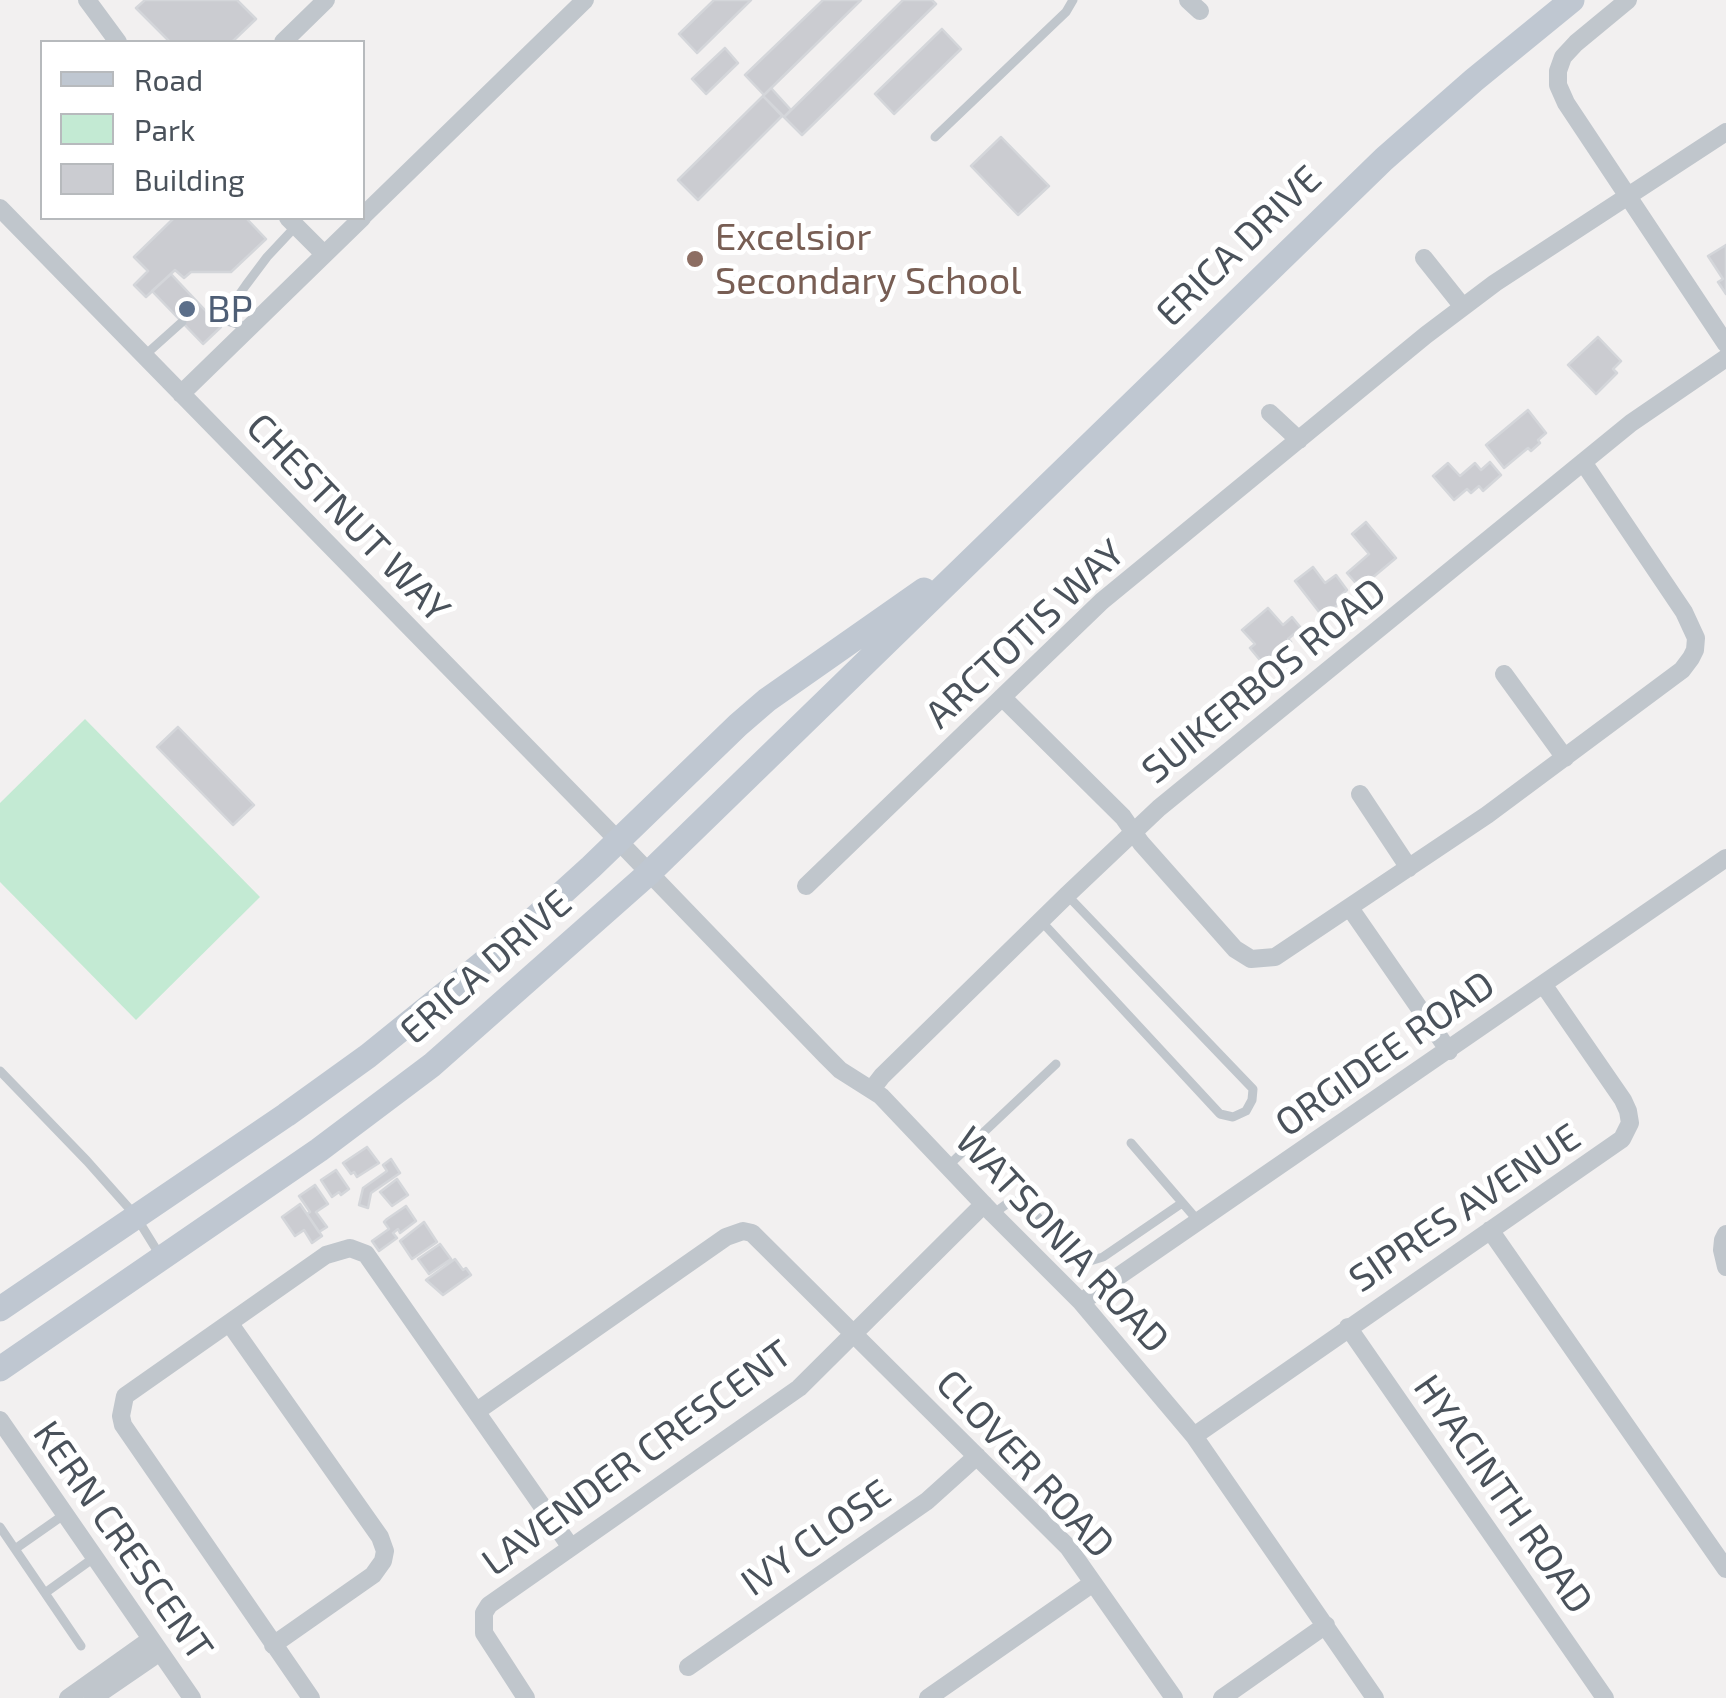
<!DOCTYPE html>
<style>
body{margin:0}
#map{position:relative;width:1726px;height:1698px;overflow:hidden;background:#f2f0f0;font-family:"Exo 2",sans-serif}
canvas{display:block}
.legend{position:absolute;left:40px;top:40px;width:325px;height:180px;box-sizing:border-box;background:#fff;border:2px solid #b7babd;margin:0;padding:12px 18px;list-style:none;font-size:30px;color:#4a525b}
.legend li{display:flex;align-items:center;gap:20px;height:50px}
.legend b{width:50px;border:2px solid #b7babd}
</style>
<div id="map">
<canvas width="1726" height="1698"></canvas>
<ul class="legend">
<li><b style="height:12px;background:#bfc7d1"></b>Road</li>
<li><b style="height:28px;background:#c3ead3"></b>Park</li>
<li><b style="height:28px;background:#cbccd1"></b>Building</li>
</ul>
</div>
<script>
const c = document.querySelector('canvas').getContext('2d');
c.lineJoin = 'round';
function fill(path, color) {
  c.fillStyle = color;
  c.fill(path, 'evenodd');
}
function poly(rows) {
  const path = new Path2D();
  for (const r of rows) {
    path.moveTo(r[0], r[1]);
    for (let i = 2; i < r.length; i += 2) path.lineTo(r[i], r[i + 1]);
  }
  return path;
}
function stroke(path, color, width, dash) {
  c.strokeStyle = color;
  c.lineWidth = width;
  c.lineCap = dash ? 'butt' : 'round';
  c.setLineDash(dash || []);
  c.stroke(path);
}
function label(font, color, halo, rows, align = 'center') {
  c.font = font + ' "Exo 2",sans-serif';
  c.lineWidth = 10;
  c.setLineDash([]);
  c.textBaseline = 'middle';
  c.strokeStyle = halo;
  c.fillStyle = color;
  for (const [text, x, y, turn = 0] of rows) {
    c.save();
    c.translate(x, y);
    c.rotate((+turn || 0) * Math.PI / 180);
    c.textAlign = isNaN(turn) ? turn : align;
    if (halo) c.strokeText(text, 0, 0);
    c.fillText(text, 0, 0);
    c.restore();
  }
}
fill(poly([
 [85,719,260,897,136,1020,0,882,0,803]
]), '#c3ead3');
const building = poly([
 [145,0,237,0,256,19,232,42,170,42,136,8,145,0],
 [714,0,751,0,697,53,679,34,714,0],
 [823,0,861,0,764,95,745,75,823,0],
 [903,0,932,0,936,4,802,135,784,117,903,0],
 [942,29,961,49,894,114,875,94,942,29],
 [725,48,738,63,706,94,692,79,725,48],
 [771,88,791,110,784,117,763,96,771,88],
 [763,96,782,116,698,200,678,180,763,96],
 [1001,137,1049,186,1018,215,971,166,1001,137],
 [174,218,246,218,266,239,231,272,191,272,184,278,175,270,146,297,134,285,148,271,134,257,174,218],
 [1726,245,1726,294,1718,282,1723,279,1708,256,1726,245],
 [171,274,221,327,203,344,152,291,171,274],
 [1598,337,1621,361,1613,369,1617,373,1596,394,1568,365,1598,337],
 [1528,410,1546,433,1538,440,1540,443,1531,451,1528,448,1504,468,1486,445,1528,410],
 [1490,462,1501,475,1483,491,1479,486,1471,493,1467,489,1454,500,1433,476,1448,463,1460,476,1475,463,1481,470,1490,462],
 [1366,522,1396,558,1360,588,1347,573,1369,554,1352,534,1366,522],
 [1313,567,1325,583,1336,575,1347,590,1338,598,1341,602,1323,617,1295,581,1313,567],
 [1268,608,1283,625,1292,617,1301,628,1288,639,1291,642,1264,665,1250,648,1255,644,1242,630,1268,608],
 [178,727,254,805,233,825,157,747,178,727],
 [367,1147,379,1163,357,1177,354,1172,351,1174,343,1163,367,1147],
 [391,1159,400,1173,371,1193,368,1208,359,1205,363,1188,387,1171,383,1165,391,1159],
 [336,1170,349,1189,341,1195,339,1192,332,1197,321,1180,336,1170],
 [397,1179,408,1195,392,1206,380,1192,397,1179],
 [315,1185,328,1204,316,1212,327,1227,319,1232,307,1214,310,1212,299,1196,315,1185],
 [300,1204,322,1236,312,1243,304,1230,295,1236,282,1217,300,1204],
 [406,1206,416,1221,400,1233,398,1229,393,1233,397,1238,379,1251,372,1241,389,1229,384,1222,387,1219,406,1206],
 [424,1222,437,1242,412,1259,400,1241,424,1222],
 [440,1244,451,1259,429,1274,418,1259,440,1244],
 [455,1259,463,1270,466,1268,471,1275,443,1295,426,1280,455,1259]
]);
fill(building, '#cbccd1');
stroke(building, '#d4d6da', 2.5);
stroke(poly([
 [935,137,1066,12,1073,0],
 [212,317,248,327],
 [225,321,232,305,246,285,267,257,296,226],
 [144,356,182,322],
 [1042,922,1220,1114,1233,1117,1246,1111,1252,1100,1253,1089,1067,895],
 [0,1071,87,1161,135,1215,161,1257],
 [1131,1143,1199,1222],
 [949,1165,1056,1064],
 [993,1214,1008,1203,1017,1201,1025,1203,1074,1257,1090,1261,1103,1257,1182,1203],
 [0,1527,81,1646],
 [15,1549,65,1514],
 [45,1593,95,1557]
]), '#c0c6cc', 9);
stroke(poly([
 [87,0,118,42],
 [1188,0,1200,11],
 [1628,0,1576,43,1563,57,1558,71,1558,85,1566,103,1726,344],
 [283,42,326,0],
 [0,208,606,828,826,1056,840,1070,881,1096,993,1214,1081,1302,1194,1436,1375,1698],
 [362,217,585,0],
 [288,218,324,254],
 [1424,258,1463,307],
 [181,394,362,218],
 [1270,413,1299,440],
 [1504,674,1565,758],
 [1002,697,1123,817,1141,843,1235,949,1251,959,1275,957,1487,815,1682,670,1691,658,1695,650,1696,638,1684,612,1583,462],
 [1360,794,1409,868],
 [806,886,1102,601,1426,335,1495,283,1726,132],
 [1350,908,1449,1051],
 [872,1089,882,1076,1067,895,1159,808,1631,423,1726,358],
 [1490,1230,1726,1569],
 [1726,1234,1723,1240,1722,1250,1726,1267],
 [1081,1302,1726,858],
 [230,1324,380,1537,385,1551,383,1561,373,1575,273,1645],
 [1348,1327,1605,1698],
 [477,1411,726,1237,743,1231,752,1233,1068,1547,1174,1698],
 [0,1420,192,1698],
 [1194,1436,1622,1139,1630,1123,1628,1111,1623,1100,1543,984],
 [688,1667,927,1501,977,1456],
 [68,1698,151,1639],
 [93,1698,160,1652],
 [311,1698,123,1425,121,1416,125,1396,326,1255,350,1248,366,1254,570,1546],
 [526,1698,484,1633,484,1613,489,1605,799,1388,984,1204],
 [928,1698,1093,1583],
 [1222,1698,1326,1625]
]), '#c0c6cc', 18);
stroke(poly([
 [0,1309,286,1115,368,1056,504,946,591,867,738,725,767,700,924,590],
 [0,1369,319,1150,432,1065,648,874,1384,159,1474,80,1572,0]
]), '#bfc7d1', 25);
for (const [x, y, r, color] of [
 [695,259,10,"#8d6e63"],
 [187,309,10,"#5c6f8a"]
]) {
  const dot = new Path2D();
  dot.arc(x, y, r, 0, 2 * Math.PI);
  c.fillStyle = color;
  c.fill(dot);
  stroke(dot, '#fff', 4);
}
label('38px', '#785e54', '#fff', [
 ["Excelsior",715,237],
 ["Secondary School",715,281]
], 'left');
label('38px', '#4a525b', '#fff', [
 ["ERICA DRIVE",1239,246,-44],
 ["CHESTNUT WAY",348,518,46],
 ["ARCTOTIS WAY",1025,634,-43],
 ["SUIKERBOS ROAD",1264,681,-39],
 ["ERICA DRIVE",486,967,-41],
 ["ORGIDEE ROAD",1385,1054,-35],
 ["SIPRES AVENUE",1465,1208,-34],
 ["WATSONIA ROAD",1062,1240,47],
 ["LAVENDER CRESCENT",637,1458,-36],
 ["CLOVER ROAD",1025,1464,47],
 ["HYACINTH ROAD",1503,1494,55],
 ["IVY CLOSE",816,1538,-35],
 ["KERN CRESCENT",123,1541,55]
]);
label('38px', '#4e5e75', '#fff', [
 ["BP",207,309]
], 'left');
</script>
